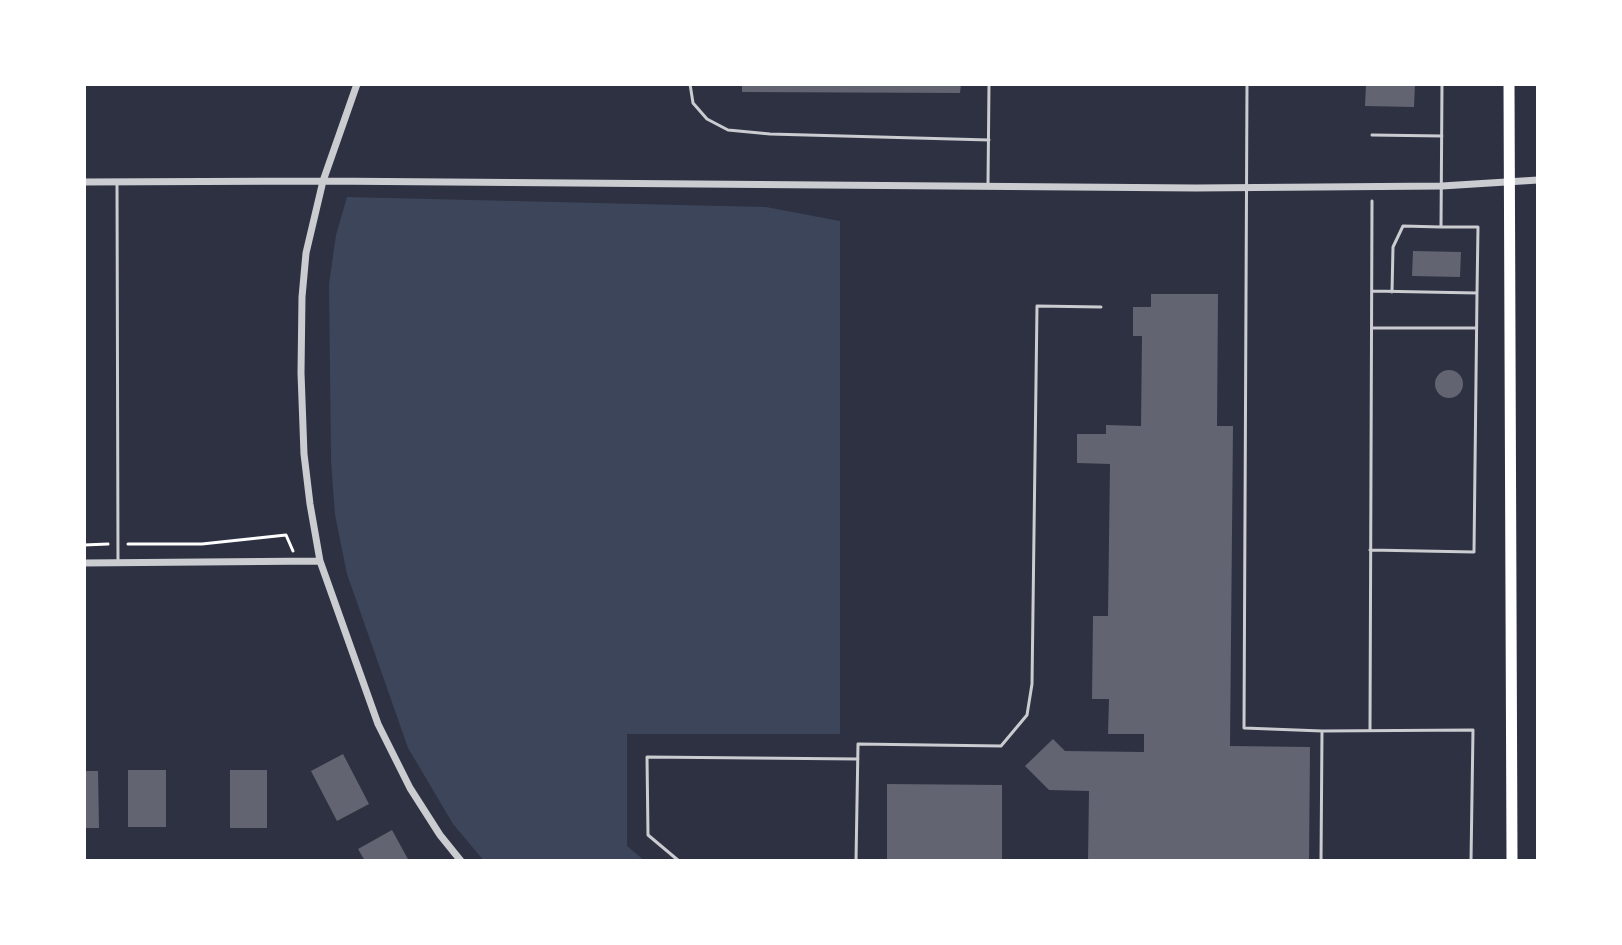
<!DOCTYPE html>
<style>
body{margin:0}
#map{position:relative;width:1622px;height:945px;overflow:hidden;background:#2d3142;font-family:Quicksand,sans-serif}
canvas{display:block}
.frame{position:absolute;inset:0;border:86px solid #fff;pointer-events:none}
</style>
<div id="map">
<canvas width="1622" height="945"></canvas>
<div class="frame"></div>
</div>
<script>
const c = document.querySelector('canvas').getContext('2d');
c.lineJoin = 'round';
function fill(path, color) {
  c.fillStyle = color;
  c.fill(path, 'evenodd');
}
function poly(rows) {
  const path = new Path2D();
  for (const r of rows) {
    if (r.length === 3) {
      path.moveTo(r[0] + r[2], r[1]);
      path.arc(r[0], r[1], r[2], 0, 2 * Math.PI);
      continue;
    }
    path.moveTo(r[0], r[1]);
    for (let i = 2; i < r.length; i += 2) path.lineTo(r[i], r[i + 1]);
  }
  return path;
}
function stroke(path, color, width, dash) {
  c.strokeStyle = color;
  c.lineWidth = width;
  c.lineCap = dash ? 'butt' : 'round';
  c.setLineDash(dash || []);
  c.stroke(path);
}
fill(poly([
 [347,197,766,207,840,221,840,734,627,734,627,846,645,861,484,861,453,824,408,748,347,574,335,515,331,461,329,284,336,235]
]), '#3c4559');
fill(poly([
 [742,84,961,84,960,93,742,92],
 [1366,84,1415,84,1414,107,1365,106],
 [1413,251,1461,252,1460,277,1412,276],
 [1151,294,1218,294,1217,426,1233,426,1230,746,1310,747,1309,861,1088,861,1089,791,1049,790,1025,766,1053,739,1065,751,1144,752,1144,734,1108,734,1109,699,1092,699,1093,616,1108,616,1110,464,1077,463,1077,434,1106,434,1106,425,1141,426,1142,336,1133,336,1133,307,1151,307],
 [1449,384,14],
 [343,754,369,804,337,821,311,771],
 [128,770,166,770,166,827,128,827],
 [230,770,267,770,267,828,230,828],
 [84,771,98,771,99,828,84,828],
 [887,784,1002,785,1002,861,887,861],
 [392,830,409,861,365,861,358,849]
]), '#626471');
stroke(poly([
 [128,544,202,544,286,535,293,551],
 [84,545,108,544]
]), '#fff', 3);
stroke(poly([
 [690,84,693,103,707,119,728,130,770,134,989,140],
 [1247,84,1244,728,1322,731,1473,730,1471,861],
 [1372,135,1442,136],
 [117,183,118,563],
 [988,184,989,84],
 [1372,291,1477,293,1478,227,1441,227],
 [1392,292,1393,247,1403,226,1441,227,1442,84],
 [1372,328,1476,328],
 [1370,550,1474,552,1477,293],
 [1370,729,1372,201],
 [679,861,648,835,647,757,858,759],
 [856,861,858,744,1001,746,1027,715,1032,684,1037,306,1101,307],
 [1321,861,1322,731]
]), '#caccd0', 3);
stroke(poly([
 [357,84,323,181,306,253,302,297,301,373,304,454,310,504,320,561,378,724,410,788,440,835,461,861],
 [84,182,323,181,1196,188,1442,186,1538,180],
 [84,563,320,561]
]), '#caccd0', 7);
stroke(poly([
 [1509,84,1512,861]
]), '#fff', 11);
</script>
